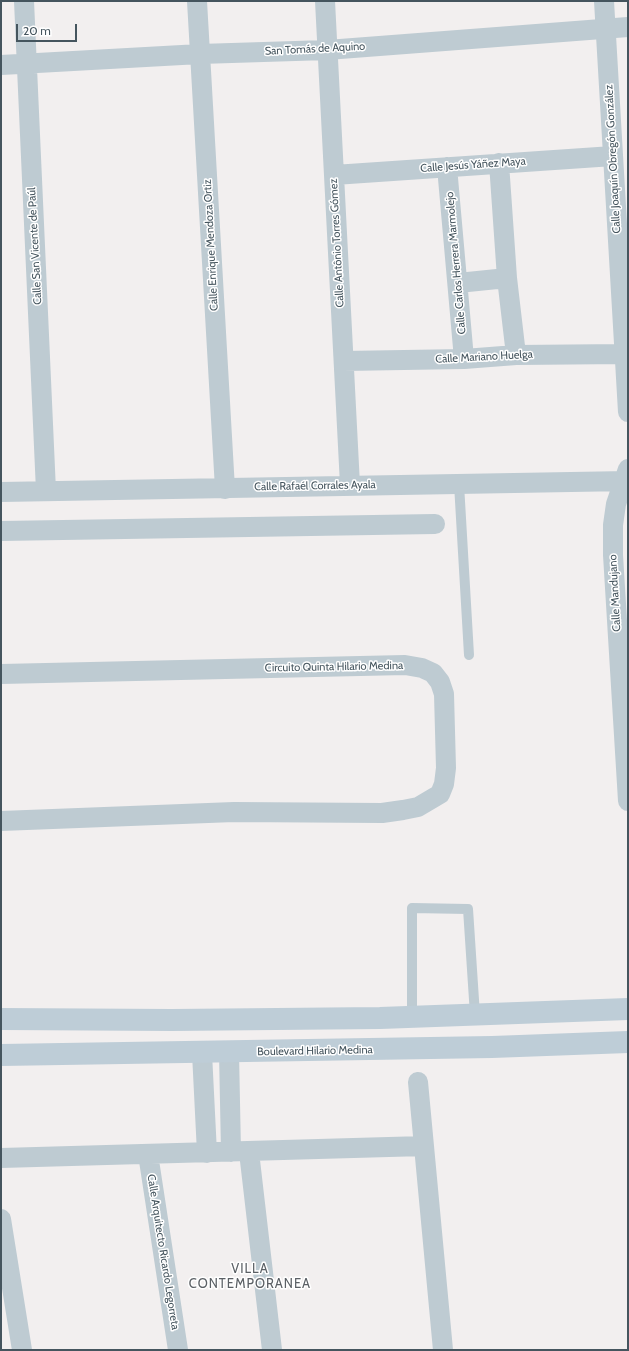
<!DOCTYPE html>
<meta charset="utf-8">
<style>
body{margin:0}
#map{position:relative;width:629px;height:1351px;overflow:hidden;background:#f2efef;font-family:Cabin,sans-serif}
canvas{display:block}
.frame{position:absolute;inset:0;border:2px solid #45555e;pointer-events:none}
.scale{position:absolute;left:16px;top:24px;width:61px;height:18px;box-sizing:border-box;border:2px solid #45555e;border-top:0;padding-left:5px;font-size:12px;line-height:14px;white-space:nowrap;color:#45555e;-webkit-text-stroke:3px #fff;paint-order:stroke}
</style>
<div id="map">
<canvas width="629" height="1351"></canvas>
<div class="frame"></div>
<div class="scale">20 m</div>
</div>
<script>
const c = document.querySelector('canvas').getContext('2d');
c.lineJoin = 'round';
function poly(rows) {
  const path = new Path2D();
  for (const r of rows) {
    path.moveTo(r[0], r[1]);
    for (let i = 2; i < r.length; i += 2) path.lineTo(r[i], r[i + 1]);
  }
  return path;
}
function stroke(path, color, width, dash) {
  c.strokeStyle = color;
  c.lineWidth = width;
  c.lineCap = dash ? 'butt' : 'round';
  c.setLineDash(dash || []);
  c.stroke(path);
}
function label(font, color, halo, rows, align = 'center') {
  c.font = font + ' Cabin,sans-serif';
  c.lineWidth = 3;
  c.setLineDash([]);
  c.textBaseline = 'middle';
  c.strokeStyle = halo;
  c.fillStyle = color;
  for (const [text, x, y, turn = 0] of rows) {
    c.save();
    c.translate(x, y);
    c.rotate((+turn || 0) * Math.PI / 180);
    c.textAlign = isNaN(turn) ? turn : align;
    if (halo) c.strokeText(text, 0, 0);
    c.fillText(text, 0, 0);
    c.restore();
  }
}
stroke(poly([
 [459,484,469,655],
 [412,1017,412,908,468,909,475,1015]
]), '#becbd2', 10);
stroke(poly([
 [24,1,46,491],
 [197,1,225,489],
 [325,1,350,485],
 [604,1,628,412],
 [1,65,200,54,327,50,628,27],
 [499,163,507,278,516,355],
 [447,167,464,359],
 [334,175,613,156],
 [458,283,507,278],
 [344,361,464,359,516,355,624,354],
 [628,469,616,504,613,525,613,555,628,801],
 [1,492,628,481],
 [1,531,435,524],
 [1,674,405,665,422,668,433,673,440,682,444,694,446,768,444,784,440,794,418,807,403,810,382,813,234,812,1,821],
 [229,1052,231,1152],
 [202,1053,207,1153],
 [418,1082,443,1350],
 [249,1152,272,1350],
 [148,1154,178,1350],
 [1,1158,424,1146],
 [1,1219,22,1350]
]), '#becbd2', 20);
stroke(poly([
 [1,1019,172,1020,380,1018,628,1009],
 [1,1055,492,1047,628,1042]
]), '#becdd7', 22);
label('11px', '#45555e', '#fff', [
 ["San Tomás de Aquino",315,49,-3],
 ["Calle Joaquín Obregón González",613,159,-93],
 ["Calle Jesús Yáñez Maya",473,165,-4],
 ["Calle Antônio Torres Gómez",337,243,-93],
 ["Calle Enrique Mendoza Ortiz",211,245,-93],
 ["Calle San Vicente de Paúl",35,246,-93],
 ["Calle Carlos Herrera Marmolejo",456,263,-95],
 ["Calle Mariano Huelga",484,357,-3],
 ["Calle Rafaél Corrales Ayala",315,486,-1],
 ["Calle Mandujano",615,593,-93],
 ["Circuito Quinta Hilario Medina",334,667,-1],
 ["Boulevard Hilario Medina",315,1051,-1],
 ["Calle Arquitecto Ricardo Legorreta",163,1252,81]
]);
c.letterSpacing = '1px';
label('13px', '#5b6065', '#fff', [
 ["VILLA",250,1269],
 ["CONTEMPORANEA",250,1284]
]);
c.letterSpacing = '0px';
</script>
